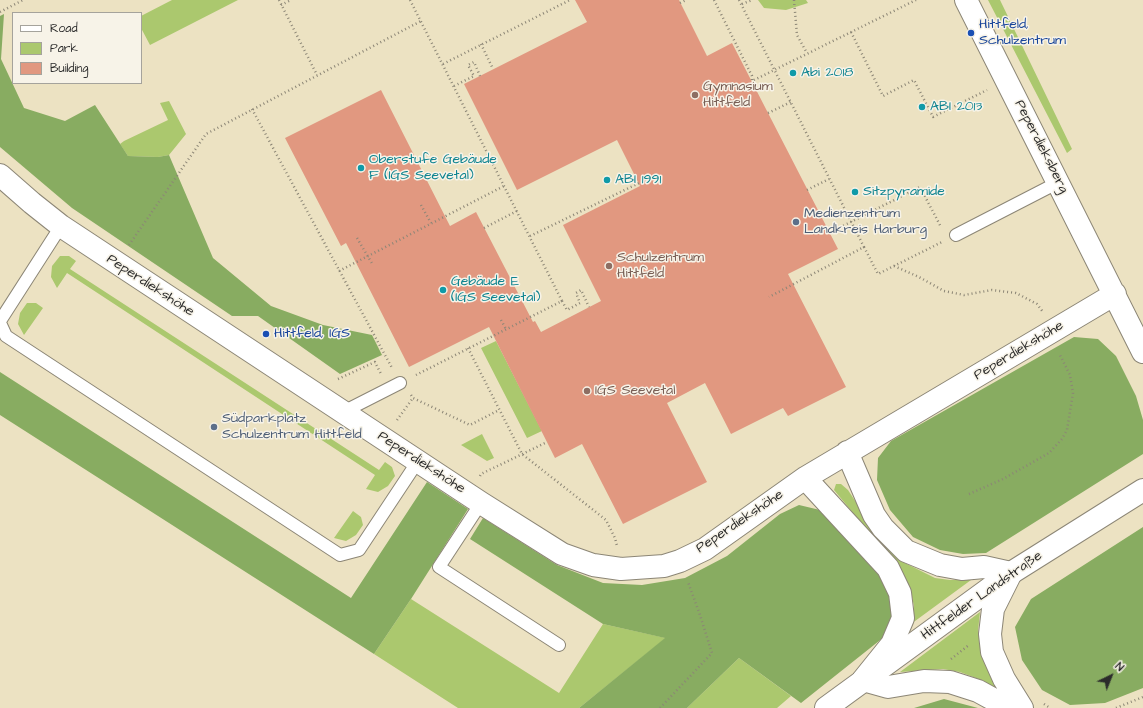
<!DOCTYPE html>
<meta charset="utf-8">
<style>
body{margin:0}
#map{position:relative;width:1143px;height:708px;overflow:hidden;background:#ece2c2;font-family:"Architects Daughter",sans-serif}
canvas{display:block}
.legend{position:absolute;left:12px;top:12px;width:130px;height:72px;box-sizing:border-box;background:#f7f3e8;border:1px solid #a5a39c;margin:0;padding:5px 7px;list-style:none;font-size:12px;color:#2b2b2b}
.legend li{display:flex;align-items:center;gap:8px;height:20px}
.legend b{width:20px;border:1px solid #a5a39c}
.north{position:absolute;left:1091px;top:656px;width:40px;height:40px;-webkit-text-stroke:3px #f7f3e8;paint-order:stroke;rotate:43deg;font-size:11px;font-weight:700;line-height:16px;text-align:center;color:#2b2b2b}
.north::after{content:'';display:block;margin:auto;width:14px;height:18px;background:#2b2b2b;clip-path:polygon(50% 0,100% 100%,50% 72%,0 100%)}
</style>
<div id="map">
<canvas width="1143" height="708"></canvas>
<ul class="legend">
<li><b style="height:5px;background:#fff"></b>Road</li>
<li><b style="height:11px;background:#abc86e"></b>Park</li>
<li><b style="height:11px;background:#e19880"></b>Building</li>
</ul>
<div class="north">N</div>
</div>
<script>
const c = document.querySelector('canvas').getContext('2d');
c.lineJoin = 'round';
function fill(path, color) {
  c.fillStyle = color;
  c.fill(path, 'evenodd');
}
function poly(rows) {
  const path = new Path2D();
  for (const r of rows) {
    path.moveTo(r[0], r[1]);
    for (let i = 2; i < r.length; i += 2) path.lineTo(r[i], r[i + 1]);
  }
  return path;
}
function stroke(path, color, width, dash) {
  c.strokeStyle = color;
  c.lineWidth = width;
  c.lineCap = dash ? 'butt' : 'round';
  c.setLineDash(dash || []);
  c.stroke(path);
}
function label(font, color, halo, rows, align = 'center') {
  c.font = font + ' "Architects Daughter",sans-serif';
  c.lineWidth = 3;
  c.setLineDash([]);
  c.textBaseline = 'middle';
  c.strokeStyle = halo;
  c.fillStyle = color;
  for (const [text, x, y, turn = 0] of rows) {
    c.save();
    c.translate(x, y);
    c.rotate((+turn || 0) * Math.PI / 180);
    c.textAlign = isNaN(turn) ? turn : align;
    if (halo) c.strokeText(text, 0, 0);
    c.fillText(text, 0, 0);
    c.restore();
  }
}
fill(poly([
 [172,0,238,0,150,45,141,28,141,16],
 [758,0,806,0,808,3,786,10,764,8],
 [988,0,1000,0,1072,149,1067,153],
 [169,101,186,134,169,155,158,157,128,156,120,144,124,141,168,120,160,103],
 [60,256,69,256,76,261,70,269,379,470,385,462,392,467,395,476,388,486,378,492,366,489,375,475,67,273,57,288,51,277,52,266],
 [27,303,36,303,43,308,24,335,18,324,20,313],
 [496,341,542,431,527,438,481,348],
 [482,434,494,458,487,461,461,445],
 [836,484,841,484,848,490,880,539,901,561,935,578,950,580,971,580,911,624,914,606,910,588,889,556,834,490],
 [353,511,361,517,363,525,356,535,346,541,334,538],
 [411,599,559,693,603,624,666,638,579,708,458,708,374,654],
 [980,612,978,631,982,652,1002,693,984,681,960,672,943,669,900,672],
 [739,658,791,696,777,708,687,708]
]), '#abc86e');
fill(poly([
 [4,14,1,59,24,108,65,121,95,105,128,156,158,157,169,155,213,258,271,306,323,325,372,335,382,355,340,374,258,316,232,316,72,208,0,147,0,16],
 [1074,337,1098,339,1116,356,1136,396,1143,420,1143,454,986,553,963,554,940,550,913,537,890,510,877,480,878,458,891,441],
 [0,372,351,598,427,482,468,509,411,599,374,654,0,415],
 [799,505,820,510,842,528,880,572,892,596,894,617,884,637,801,703,739,658,687,708,579,708,665,638,603,624,470,539,483,518,557,565,603,583,642,585,685,578,727,556,780,514],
 [1143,527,1143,688,1105,703,1070,705,1042,690,1022,660,1015,627,1031,599],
 [944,699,978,708,914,708]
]), '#88ac61');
fill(poly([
 [575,0,679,0,707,56,732,43,838,249,788,274,846,387,788,416,783,408,731,434,705,383,667,403,707,482,623,524,582,444,555,458,489,327,409,367,346,243,341,246,285,138,381,90,450,226,476,212,533,322,535,321,541,332,601,301,563,225,640,186,617,140,517,190,464,84,587,22]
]), '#e19880');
const lane = poly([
 [956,235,1059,182],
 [0,321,61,226],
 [0,323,6,336,340,555,359,550,418,461],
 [343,412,400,383],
 [481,503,439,567,559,645]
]);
const street = poly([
 [966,0,1143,352],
 [0,175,32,203,61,226,481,503,562,554,593,565,621,569,664,566,680,561,705,549,805,478,1115,294],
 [847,452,874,515,883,528,906,551,940,565,962,569,984,567,1011,573,993,609,990,634,992,652,1004,679,1022,708],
 [805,478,888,568,900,593,903,618,892,644,863,680,888,687,924,681,950,682,978,691,1009,708]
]);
const secondary = poly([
 [826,708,1011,573,1143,490]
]);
stroke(lane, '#8c8676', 14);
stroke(street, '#8c8676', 24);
stroke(secondary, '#8c8676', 24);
stroke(poly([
 [279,0,317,75],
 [410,0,562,301,416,375],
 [714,0,752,76,752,81,916,0],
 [739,0,864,247,769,297],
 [794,0,797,35,807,53],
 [680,3,686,0],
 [742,4,752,0],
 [281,5,291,0],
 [0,12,23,0],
 [851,32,883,96,914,80,933,117,987,90],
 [481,44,493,69],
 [443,64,570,0],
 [454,86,474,76,468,65,474,62,480,76],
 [252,109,392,368],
 [768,113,791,102],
 [807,190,829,179],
 [421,205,431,223],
 [484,228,517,211],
 [829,233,920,187,941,227],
 [530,236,639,183],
 [357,238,373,265],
 [129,245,206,134,421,21],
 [864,247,878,274,942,242],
 [894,266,919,277,944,291,964,295,992,290,1016,293,1037,304,1043,312],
 [339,271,504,186],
 [562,301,567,310,580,303,576,293,581,290,589,307],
 [501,320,506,329],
 [468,348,522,454,606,520,615,538,617,546],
 [338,379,375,362,381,374],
 [411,395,413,398,470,425,499,410],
 [397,420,413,398],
 [480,476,481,474,547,442],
 [969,494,1003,479,1049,453,1062,439,1067,430,1073,393,1070,375,1059,353],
 [951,659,969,645],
 [1044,704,1050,708],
 [660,708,712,653,699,612,688,582],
 [1116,708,1143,697]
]), '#8c8676', 2.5, [1, 3]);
stroke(lane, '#fff', 12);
stroke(street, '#fff', 22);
stroke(secondary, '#fff', 22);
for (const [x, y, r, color] of [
 [971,33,4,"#1a4fb4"],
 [793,73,4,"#0f9aa8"],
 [695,95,4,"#8d6e63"],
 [922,107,4,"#0f9aa8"],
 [361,168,4,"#0f9aa8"],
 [607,180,4,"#0f9aa8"],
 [855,192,4,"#0f9aa8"],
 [796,222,4,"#5c6f8a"],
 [609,266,4,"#8d6e63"],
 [443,290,4,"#0f9aa8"],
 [266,334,4,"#1a4fb4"],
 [587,391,4,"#8d6e63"],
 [214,427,4,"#5c6f8a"]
]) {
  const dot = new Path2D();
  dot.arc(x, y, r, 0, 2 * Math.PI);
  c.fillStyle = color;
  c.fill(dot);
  stroke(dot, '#f7f3e8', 1.5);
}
label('14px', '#164399', '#f7f3e8', [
 ["Hittfeld,",979,25],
 ["Schulzentrum",979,41],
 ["Hittfeld, IGS",274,334]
], 'left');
label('14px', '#0d838f', '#f7f3e8', [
 ["Abi 2018",801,73],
 ["ABI 2013",930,107],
 ["Oberstufe Gebäude",369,160],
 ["F (IGS Seevetal)",369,176],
 ["ABI 1991",615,180],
 ["Sitzpyramide",863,192],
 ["Gebäude E",451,282],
 ["(IGS Seevetal)",451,298]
], 'left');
label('14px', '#785e54', '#f7f3e8', [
 ["Gymnasium",703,87],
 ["Hittfeld",703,103],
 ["Schulzentrum",617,258],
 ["Hittfeld",617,274],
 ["IGS Seevetal",595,391]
], 'left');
label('14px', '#2b2b2b', '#f7f3e8', [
 ["Peperdieksberg",1041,147,63],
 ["Peperdiekshöhe",150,286,33],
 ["Peperdiekshöhe",1019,351,-31],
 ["Peperdiekshöhe",421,463,33],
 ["Peperdiekshöhe",740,522,-34],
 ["Hittfelder Landstraße",982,596,-35]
]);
label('14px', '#4e5e75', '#f7f3e8', [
 ["Medienzentrum",804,214],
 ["Landkreis Harburg",804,230],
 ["Südparkplatz",222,419],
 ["Schulzentrum Hittfeld",222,435]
], 'left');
</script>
